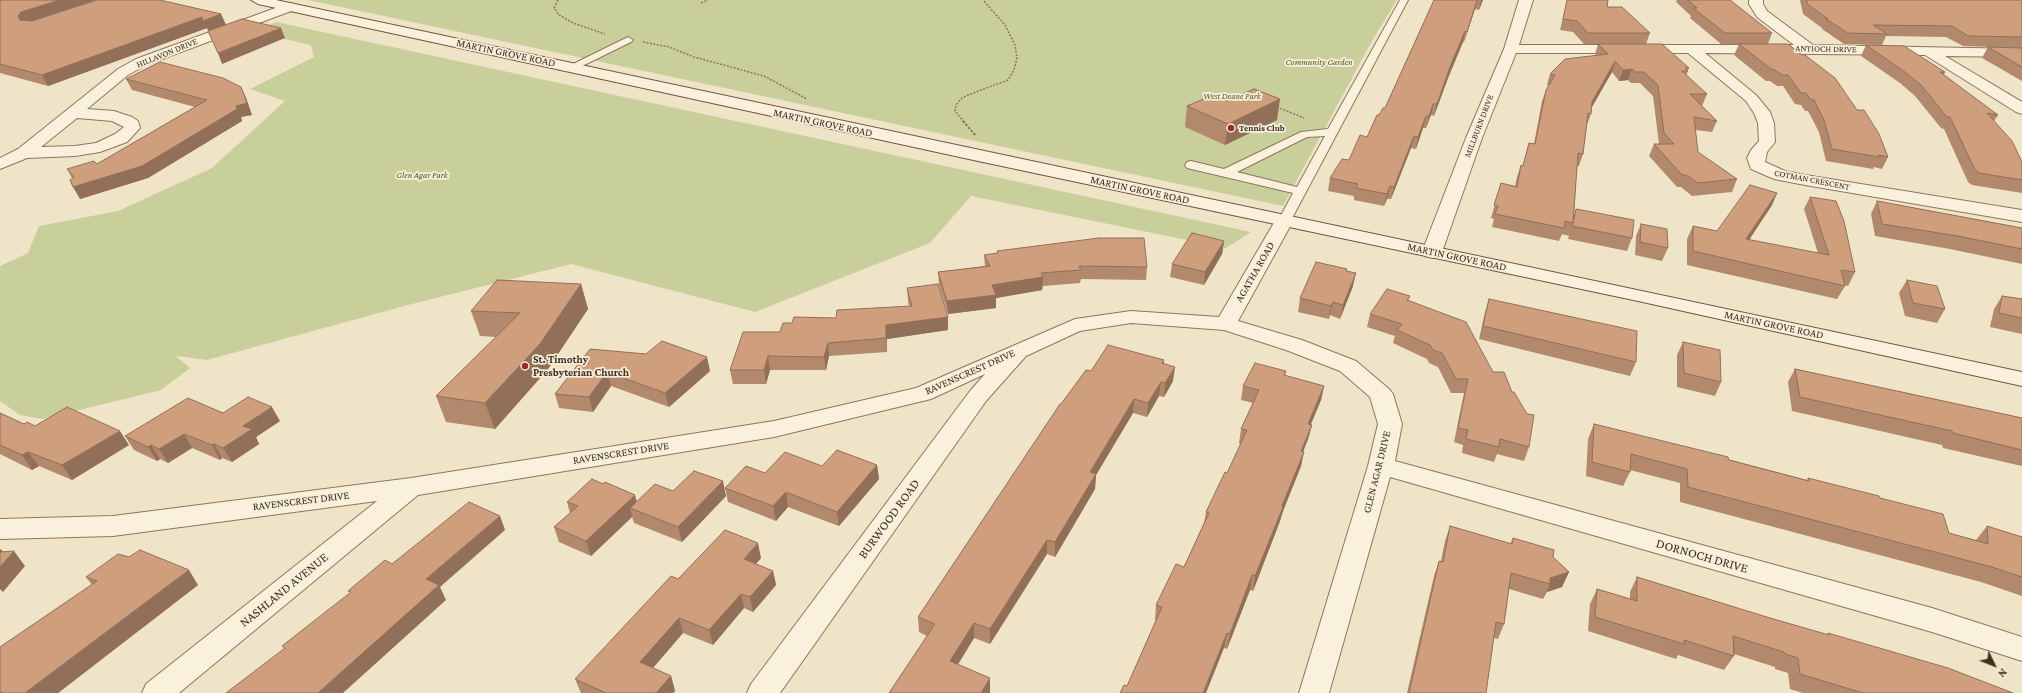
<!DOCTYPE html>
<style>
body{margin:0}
#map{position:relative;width:2022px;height:693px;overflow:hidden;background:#f0e4c8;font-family:"Crimson Pro",serif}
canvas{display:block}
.north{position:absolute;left:1974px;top:645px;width:40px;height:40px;-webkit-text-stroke:3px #f7eed8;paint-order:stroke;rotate:133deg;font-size:11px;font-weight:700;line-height:16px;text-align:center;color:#3d2e20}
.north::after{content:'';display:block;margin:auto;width:14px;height:18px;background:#3d2e20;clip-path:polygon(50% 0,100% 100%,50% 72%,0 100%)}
</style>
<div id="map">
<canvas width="2022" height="693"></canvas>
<div class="north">N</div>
</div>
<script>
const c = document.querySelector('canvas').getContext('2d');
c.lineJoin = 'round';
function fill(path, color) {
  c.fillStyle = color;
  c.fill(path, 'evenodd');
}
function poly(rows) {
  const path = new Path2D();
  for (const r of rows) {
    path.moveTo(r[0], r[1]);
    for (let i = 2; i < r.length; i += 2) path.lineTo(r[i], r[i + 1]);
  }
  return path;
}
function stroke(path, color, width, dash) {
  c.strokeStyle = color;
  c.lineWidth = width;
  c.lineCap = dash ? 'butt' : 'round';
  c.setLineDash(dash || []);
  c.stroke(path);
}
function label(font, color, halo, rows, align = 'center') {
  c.font = font + ' "Crimson Pro",serif';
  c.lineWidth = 3.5;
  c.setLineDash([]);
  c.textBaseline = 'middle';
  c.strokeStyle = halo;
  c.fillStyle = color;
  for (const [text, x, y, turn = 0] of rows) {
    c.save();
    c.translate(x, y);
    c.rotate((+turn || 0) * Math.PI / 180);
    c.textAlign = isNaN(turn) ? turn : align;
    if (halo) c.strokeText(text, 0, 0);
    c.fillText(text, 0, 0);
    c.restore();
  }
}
fill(poly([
 [308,0,1397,0,1373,39,1283,206],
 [276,22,1251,232,1226,248,971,196,930,243,755,312,571,264,408,305,207,360,176,356,190,368,161,390,43,419,20,415,0,401,0,266,28,253,39,226,118,211,212,168,285,101,250,89,314,57,311,45,253,32]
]), '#c9cf9b');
const lane = poly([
 [1400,0,1408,0,1289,224,1279,224,1278,221,1293,193,1187,168,1185,165,1187,162,1191,161,1224,169,1301,132,1328,129,1400,0],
 [1325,136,1297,187,1237,172,1307,137,1325,136],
 [628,37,633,40,631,42,576,69,568,69,567,67,628,37]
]);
const street = poly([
 [1519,0,1533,0,1519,45,1794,45,1757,17,1749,4,1749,0,1763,0,1763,4,1767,11,1813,45,2022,49,2022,57,1945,56,2022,102,2022,114,2016,112,1925,55,1705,53,1756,95,1770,112,1774,123,1775,142,1767,152,1765,162,1785,171,1805,175,2022,210,2022,222,1805,185,1774,179,1751,169,1747,158,1751,150,1759,141,1758,123,1754,113,1746,101,1688,53,1516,53,1482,138,1442,252,1439,256,1432,258,1425,256,1422,252,1466,138,1504,49,1519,0],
 [289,3,294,4,296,7,294,10,146,65,128,75,87,109,114,111,132,117,138,121,140,128,127,142,100,152,75,156,27,158,0,169,0,158,18,149,118,69,136,59,289,3],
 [77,118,112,121,124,127,115,134,96,143,75,146,41,147,77,118],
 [1284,215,1291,217,1293,221,1238,321,1302,340,1356,361,1389,389,1393,394,1402,424,1395,461,1932,608,2022,637,2022,661,1932,632,1390,477,1329,693,1299,693,1368,466,1378,424,1370,397,1340,371,1286,350,1224,330,1131,323,1080,331,1026,356,986,401,780,693,747,693,751,684,970,391,985,374,931,399,774,437,418,495,179,693,142,693,146,684,377,501,113,536,0,539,0,519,113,516,411,478,774,421,916,388,1075,319,1131,311,1219,317,1275,221,1277,217,1284,215]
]);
const secondary = poly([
 [251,0,276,0,2022,372,2022,386,1638,301,978,161,258,4,251,0]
]);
stroke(lane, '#8d765c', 2);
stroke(street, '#8d765c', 2);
stroke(secondary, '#6f573f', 2);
stroke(poly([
 [558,0,554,8,559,15,573,23,605,34],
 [701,3,708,0],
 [643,42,669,47,694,57,764,76,807,99],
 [1277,107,1304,118],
 [964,122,955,111,956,105,962,98,968,95,1008,80,1014,70,1017,58,1015,45,1005,25,983,0]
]), '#8d765c', 1.5, [2, 1.5]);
stroke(poly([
 [963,121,976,136]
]), '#8d765c', 2, [2.5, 1.5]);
fill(lane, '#faf1dc');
fill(street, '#faf1dc');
fill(secondary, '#faf1dc');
fill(poly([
 [0,0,96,0,31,21,221,14,226,25,207,28,48,86,0,73],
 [1434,0,1483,0,1479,10,1475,9,1464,42,1463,42,1448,78,1434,116,1431,115,1426,128,1423,128,1416,149,1411,148,1391,199,1387,199,1384,206,1354,200,1354,196,1328,191,1330,178,1349,160,1367,137,1379,115,1385,108],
 [1567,0,1608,0,1607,7,1650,33,1646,44,1584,44,1573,32,1560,30],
 [1677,0,1730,0,1772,33,1768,44,1721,44,1690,18,1691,16,1676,2],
 [1800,0,2022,0,2022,48,1963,46,1946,37,1886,36,1882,45,1844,44,1822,29,1822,28,1803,14],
 [1598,44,1689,68,1686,76,1707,94,1702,106,1717,121,1712,132,1695,130,1698,152,1737,179,1732,192,1692,196,1681,187,1677,187,1649,156,1654,144,1659,144,1653,96,1640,83,1631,83,1628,80,1619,81,1612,72,1591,108,1591,114,1587,125,1583,154,1579,166,1577,166,1574,216,1576,209,1632,238,1627,251,1568,239,1569,236,1562,234,1559,241,1492,227,1494,219,1491,218,1501,183,1515,186,1517,177,1521,165,1523,166,1529,143,1534,144,1542,101,1546,90,1549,86,1547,85,1550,74,1596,56,1595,54],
 [1739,44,1788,44,1888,157,1882,169,1874,167,1873,169,1826,161,1819,132,1808,111,1805,111,1801,105,1795,104,1783,86,1777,86,1770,81,1766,81,1734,55],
 [1866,45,1945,72,1944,75,1998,115,1994,121,2022,162,2022,193,1972,185,1968,182,1944,129,1941,128,1915,96,1900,83,1861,56],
 [1988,47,2022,48,2022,81,1982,58],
 [126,79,241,87,246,98,252,115,241,117,242,121,148,178,80,199,72,178,67,169,97,164,195,107,132,90],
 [1226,101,1277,120,1225,145,1185,127,1187,106],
 [1777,193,1772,205,1749,240,1818,253,1804,209,1810,197,1855,272,1848,286,1844,285,1845,286,1837,299,1687,265,1687,239,1693,226,1717,231],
 [1877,201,2022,228,2022,264,1950,249,1875,236,1871,214],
 [1641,224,1668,248,1662,261,1635,255,1636,236],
 [1224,241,1222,254,1204,285,1170,277,1172,264],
 [997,251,1147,267,1146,280,1081,279,1080,283,1043,286,1042,290,996,298,996,308,948,314,939,285,938,272,985,266,984,255,997,253],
 [1346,271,1353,286,1340,319,1330,315,1329,319,1298,312,1300,298],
 [1907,280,1945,309,1937,323,1905,316,1899,293],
 [581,284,588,309,548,369,495,429,446,422,436,396,496,337,480,336,471,311],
 [907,288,948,317,948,330,887,339,887,352,829,356,826,370,770,370,766,384,733,384,730,370,792,323,836,318,909,306,908,301],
 [1410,296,1408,301,1529,447,1524,461,1497,454,1494,462,1462,453,1463,445,1454,442,1464,393,1451,393,1438,367,1429,363,1427,359,1393,343,1395,336,1367,327,1370,314],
 [2002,296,2022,299,2022,334,1990,327,1994,309],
 [1489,299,1636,362,1630,376,1479,339,1485,312],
 [1683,342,1721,382,1715,396,1677,387,1677,355],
 [646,354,710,371,669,407,611,386,593,412,559,408,555,394],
 [1164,360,1164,364,1173,381,1164,397,1159,396,1147,417,1133,413,1096,475,1095,489,1055,557,1047,554,990,644,974,638,958,665,990,678,990,693,889,693,927,636,919,632,918,617,1061,404],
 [1795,369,2022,418,2022,466,1943,448,1942,445,1792,411,1788,382],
 [1286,371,1285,376,1324,386,1321,400,1311,424,1312,425,1308,439,1303,452,1301,466,1283,511,1280,521,1253,591,1250,590,1227,649,1224,648,1127,686,1156,620,1155,620,1156,605,1184,567,1204,523,1206,512,1227,473,1241,444,1239,443,1241,429,1253,403,1241,400,1243,386],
 [0,413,24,424,129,445,72,480,39,466,32,470,0,454],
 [223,413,280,421,256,437,259,444,232,462,222,458,220,460,192,448,168,463,160,459,157,461,134,450,125,436],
 [1594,424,1807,480,1808,478,1880,498,1949,533,1976,540,1987,526,2022,537,2022,596,1981,582,1680,502,1680,483,1630,470,1630,472,1623,486,1586,476,1588,439],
 [877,465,879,479,839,526,788,507,776,521,728,502,725,488,765,473,822,466],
 [673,491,726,496,682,542,634,523,632,517,591,556,559,542,554,527,570,513,567,502,637,501],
 [1450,526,1510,544,1513,538,1553,557,1569,572,1562,587,1547,592,1543,599,1509,589,1504,624,1498,639,1494,638,1486,693,1407,693,1434,576,1439,561,1441,561,1445,541],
 [129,557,198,585,58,693,0,693,0,647,92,585,86,577],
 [761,558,756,564,773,571,776,585,753,612,744,608,713,645,683,633,653,668,671,676,675,691,673,693,581,693,575,679],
 [1637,577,1770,618,1827,635,1828,633,2013,693,1803,693,1790,689,1788,673,1775,669,1775,667,1734,654,1734,656,1724,670,1678,655,1676,659,1588,631,1590,604,1597,589,1630,599,1630,592]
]), '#b2896c');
fill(poly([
 [60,0,96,0,27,23,20,20,18,16,21,12],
 [1477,0,1475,9,1464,42,1467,32],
 [1481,0,1483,0,1479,10],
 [221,14,226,25,208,31,207,28,48,86,42,75,202,17],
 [281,28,285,38,222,64,218,53],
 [1465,31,1463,42,1448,78,1434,116,1437,104,1450,67],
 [1615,61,1612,72,1588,114,1592,102],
 [1632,69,1628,80,1619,81,1623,70],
 [241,87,246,98,252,115,241,117,242,121,148,178,80,199,73,187,236,106],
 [1280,99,1277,120,1225,145,1228,124],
 [1433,104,1431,115,1426,128,1429,116],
 [1426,116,1423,128,1416,149,1418,137],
 [1414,136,1411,148,1391,199,1394,187],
 [1390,186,1387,199,1384,206,1387,194],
 [1777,193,1772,205,1741,252,1746,239],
 [1224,241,1222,254,1204,285,1205,272],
 [1356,273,1353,286,1340,319,1343,305],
 [1043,277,1042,290,996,298,996,308,948,314,947,301,992,285],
 [581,284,588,309,548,369,495,429,485,403],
 [1333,302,1330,315,1329,319,1331,306],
 [948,317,948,330,887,339,887,352,886,338,886,325],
 [828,343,829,356,826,370,824,357],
 [768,356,770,370,766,384,764,370],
 [707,357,710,371,669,407,665,393],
 [1175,367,1173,381,1164,397,1165,383],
 [607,372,611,386,593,412,589,397],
 [1161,382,1159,396,1147,417,1148,403],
 [1324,386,1321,400,1305,438,1308,424],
 [1134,399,1133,413,1096,475,1095,489,1055,557,1055,542,1090,472],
 [272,407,280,421,256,437,259,444,232,462,223,448,243,426],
 [1312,425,1308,439,1298,465,1301,451],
 [120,431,129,445,72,480,62,465],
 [184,434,192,448,168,463,159,449],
 [214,444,222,458,220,460,212,445],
 [151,445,160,459,157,461,148,447],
 [28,452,39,466,32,470,22,455],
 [1304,452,1301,466,1283,511,1280,521,1253,591,1255,576,1282,506],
 [877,465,879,479,839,526,837,512],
 [723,481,726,496,682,542,678,527],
 [786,492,788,507,776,521,773,506],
 [635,495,639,510,630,508,632,517,591,556,586,541],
 [500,516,505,530,440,587,446,600,343,693,318,693,426,579],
 [1047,540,1047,554,990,644,990,629],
 [758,543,761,558,747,574,744,559],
 [1,549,8,558,14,551,25,566,3,592,0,589,0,550],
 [189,570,198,585,58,693,25,693],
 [773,571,776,585,753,612,750,597],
 [1569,572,1562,587,1547,592,1550,584,1550,578],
 [1252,575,1250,590,1227,649,1230,634],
 [741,594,744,608,713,645,709,630],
 [679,618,683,633,645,677,640,662],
 [974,623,974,638,950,676,950,661],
 [1227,633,1224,648,1206,693,1203,693],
 [671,676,675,691,673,693,656,693],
 [990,678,990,693,981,693]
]), '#916f58');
const building = poly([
 [0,0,60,0,21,12,18,16,20,20,32,21,97,0,160,0,221,14,203,21,202,17,42,75,0,64,0,0],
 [1434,0,1477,0,1467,32,1465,31,1450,67,1437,104,1433,104,1429,116,1426,116,1418,137,1414,136,1394,187,1390,186,1387,194,1356,188,1358,184,1330,178,1342,159,1349,160,1360,135,1367,137,1377,115,1379,115,1383,108,1385,108,1434,0],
 [1567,0,1608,0,1607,7,1622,7,1650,33,1588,33,1577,21,1563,19,1567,0],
 [1688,0,1730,0,1772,33,1725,33,1693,8,1697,8,1688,0],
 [1807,0,2022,0,2022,37,1968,36,1952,26,1873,25,1887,34,1848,33,1826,19,1828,19,1807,4,1807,0],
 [242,19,281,28,218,53,208,31,242,19],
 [1598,44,1662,44,1689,68,1685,68,1688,71,1682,71,1707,94,1690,94,1717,121,1694,117,1698,152,1737,179,1698,183,1686,175,1682,175,1654,144,1674,144,1664,133,1658,85,1644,72,1635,72,1632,69,1623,70,1615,61,1592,102,1591,114,1588,113,1583,154,1578,153,1573,223,1576,209,1634,220,1632,238,1572,226,1573,223,1565,221,1564,228,1495,214,1498,206,1494,205,1501,183,1517,187,1521,165,1523,166,1529,143,1535,144,1546,90,1555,75,1550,74,1565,59,1608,54,1598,44],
 [1739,44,1788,44,1802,55,1805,55,1835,78,1857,110,1864,110,1879,134,1888,157,1878,155,1879,157,1832,149,1824,120,1814,100,1810,99,1806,93,1801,93,1788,75,1782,75,1775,70,1771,69,1739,44],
 [1866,45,1904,46,1945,72,1940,72,1998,115,1987,113,2012,141,2022,162,2022,180,1979,173,1975,170,1950,117,1947,117,1921,85,1905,72,1866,45],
 [1988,47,2022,48,2022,67,1988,47],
 [160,62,223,78,241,87,247,103,236,106,237,109,142,166,73,187,70,180,74,177,67,169,94,161,97,164,207,100,126,79,160,62],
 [1254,89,1280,99,1228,124,1187,106,1213,95,1226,101,1254,89],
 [1750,185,1777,193,1746,239,1829,255,1810,197,1836,201,1844,221,1855,272,1841,270,1845,286,1693,251,1693,226,1717,231,1750,185],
 [1877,201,2022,228,2022,249,1958,236,1882,224,1877,201],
 [1641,224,1667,229,1668,248,1640,242,1641,224],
 [1192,233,1224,241,1205,272,1172,264,1192,233],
 [1099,238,1144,238,1147,267,1079,266,1081,270,1041,273,1043,277,992,285,996,295,947,301,938,272,990,266,984,255,998,253,997,251,1099,238],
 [1316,262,1347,269,1346,271,1356,273,1343,305,1333,302,1331,306,1300,298,1316,262],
 [497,280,581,284,540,344,485,403,436,396,520,313,471,311,497,280],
 [1907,280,1937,286,1945,309,1913,303,1907,280],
 [938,284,948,317,886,325,886,338,828,343,824,357,768,356,764,370,730,370,743,332,780,332,783,323,792,323,794,317,836,318,837,310,912,306,907,288,938,284],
 [1387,289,1410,296,1407,300,1466,322,1493,372,1504,372,1512,392,1514,392,1527,414,1534,415,1529,447,1500,439,1499,447,1466,439,1468,430,1458,428,1468,379,1456,379,1442,353,1433,350,1430,345,1397,330,1402,324,1370,314,1387,289],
 [2002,296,2022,299,2022,318,1999,313,2002,296],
 [1489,299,1637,331,1636,362,1483,326,1489,299],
 [662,341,707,357,665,393,607,372,589,397,555,394,590,349,646,354,662,341],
 [1683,342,1720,350,1721,382,1684,373,1683,342],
 [1108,345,1164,360,1162,363,1175,367,1165,383,1161,382,1148,403,1134,399,1090,472,1096,474,1055,542,1047,540,990,629,974,623,950,661,990,678,981,693,889,693,935,624,918,617,1060,404,1061,404,1086,370,1091,371,1108,345],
 [1255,363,1286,371,1284,375,1324,386,1308,424,1312,425,1301,451,1304,452,1282,506,1283,507,1255,576,1252,575,1230,634,1227,633,1203,693,1120,693,1124,685,1127,686,1162,607,1156,605,1176,564,1184,567,1209,513,1206,512,1225,472,1227,473,1247,430,1241,429,1259,390,1243,386,1255,363],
 [1795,369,2022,418,2022,450,1953,433,1952,431,1800,397,1795,369],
 [248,397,272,407,243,426,252,429,223,448,214,444,212,445,184,434,159,449,151,445,148,447,125,436,188,398,223,413,248,397],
 [67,407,120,431,62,465,28,452,22,455,0,445,0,413,24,424,27,422,35,426,67,407],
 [1594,424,1728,457,1729,460,1809,481,1808,478,1879,496,1880,498,1943,514,1949,533,1988,544,1987,526,2022,537,2022,577,1992,567,1688,487,1687,469,1631,454,1630,472,1592,462,1594,424],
 [837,450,877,465,837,512,786,492,773,506,725,488,746,466,765,473,785,452,822,466,837,450],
 [694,471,723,481,678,527,630,508,655,484,673,491,694,471],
 [592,479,603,484,605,482,635,495,586,541,554,527,578,506,567,502,592,479],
 [469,502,500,516,426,579,439,585,318,693,226,693,285,648,282,646,351,592,348,591,385,560,392,564,469,502],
 [1450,526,1512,544,1513,538,1554,550,1553,557,1569,572,1550,578,1550,584,1511,573,1504,624,1496,622,1486,693,1409,693,1439,561,1443,562,1450,526],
 [725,530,758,543,744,559,773,571,750,597,741,594,709,630,679,618,640,662,671,676,656,693,606,693,575,679,671,576,678,579,725,530],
 [140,550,189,570,25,693,3,693,0,691,0,647,97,581,86,577,118,554,129,557,140,550],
 [14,551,0,567,0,552,14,551],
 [1637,577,1770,618,1829,635,1828,633,1948,668,2013,693,1863,693,1800,674,1798,658,1785,654,1784,652,1733,636,1734,656,1684,640,1684,644,1595,617,1597,589,1637,601,1637,577]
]);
fill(building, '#cf9f7d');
stroke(building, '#916f58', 1);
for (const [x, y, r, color] of [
 [1231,128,4,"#9e2a2b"],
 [525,366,4,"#9e2a2b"]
]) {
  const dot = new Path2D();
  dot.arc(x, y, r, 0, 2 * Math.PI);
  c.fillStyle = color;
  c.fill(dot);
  stroke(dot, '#f7eed8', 1.5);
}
label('9px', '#3d2e20', '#f7eed8', [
 ["ANTIOCH DRIVE",1826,49,1],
 ["HILLAVON DRIVE",167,53,-22],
 ["MILLBURN DRIVE",1479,126,-69],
 ["COTMAN CRESCENT",1812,180,11]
]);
label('italic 9px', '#4d5a26', '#f7eed8', [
 ["Community Garden",1319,62],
 ["West Deane Park",1232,96],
 ["Glen Agar Park",422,175]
]);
label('bold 9px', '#3d2e20', '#f7eed8', [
 ["Tennis Club",1239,128]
], 'left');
label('11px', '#3d2e20', '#f7eed8', [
 ["MARTIN GROVE ROAD",506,53,12],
 ["MARTIN GROVE ROAD",823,123,12],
 ["MARTIN GROVE ROAD",1140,190,12],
 ["MARTIN GROVE ROAD",1457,257,12],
 ["AGATHA ROAD",1255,272,-60],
 ["MARTIN GROVE ROAD",1774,325,12],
 ["RAVENSCREST DRIVE",970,372,-24],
 ["RAVENSCREST DRIVE",621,453,-9],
 ["GLEN AGAR DRIVE",1377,472,-76],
 ["RAVENSCREST DRIVE",301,501,-7]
]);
label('bold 11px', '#3d2e20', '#f7eed8', [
 ["St. Timothy",533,360],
 ["Presbyterian Church",533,373]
], 'left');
label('13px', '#3d2e20', '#f7eed8', [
 ["BURWOOD ROAD",889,519,-54],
 ["DORNOCH DRIVE",1702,556,16],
 ["NASHLAND AVENUE",284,590,-39]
]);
</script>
